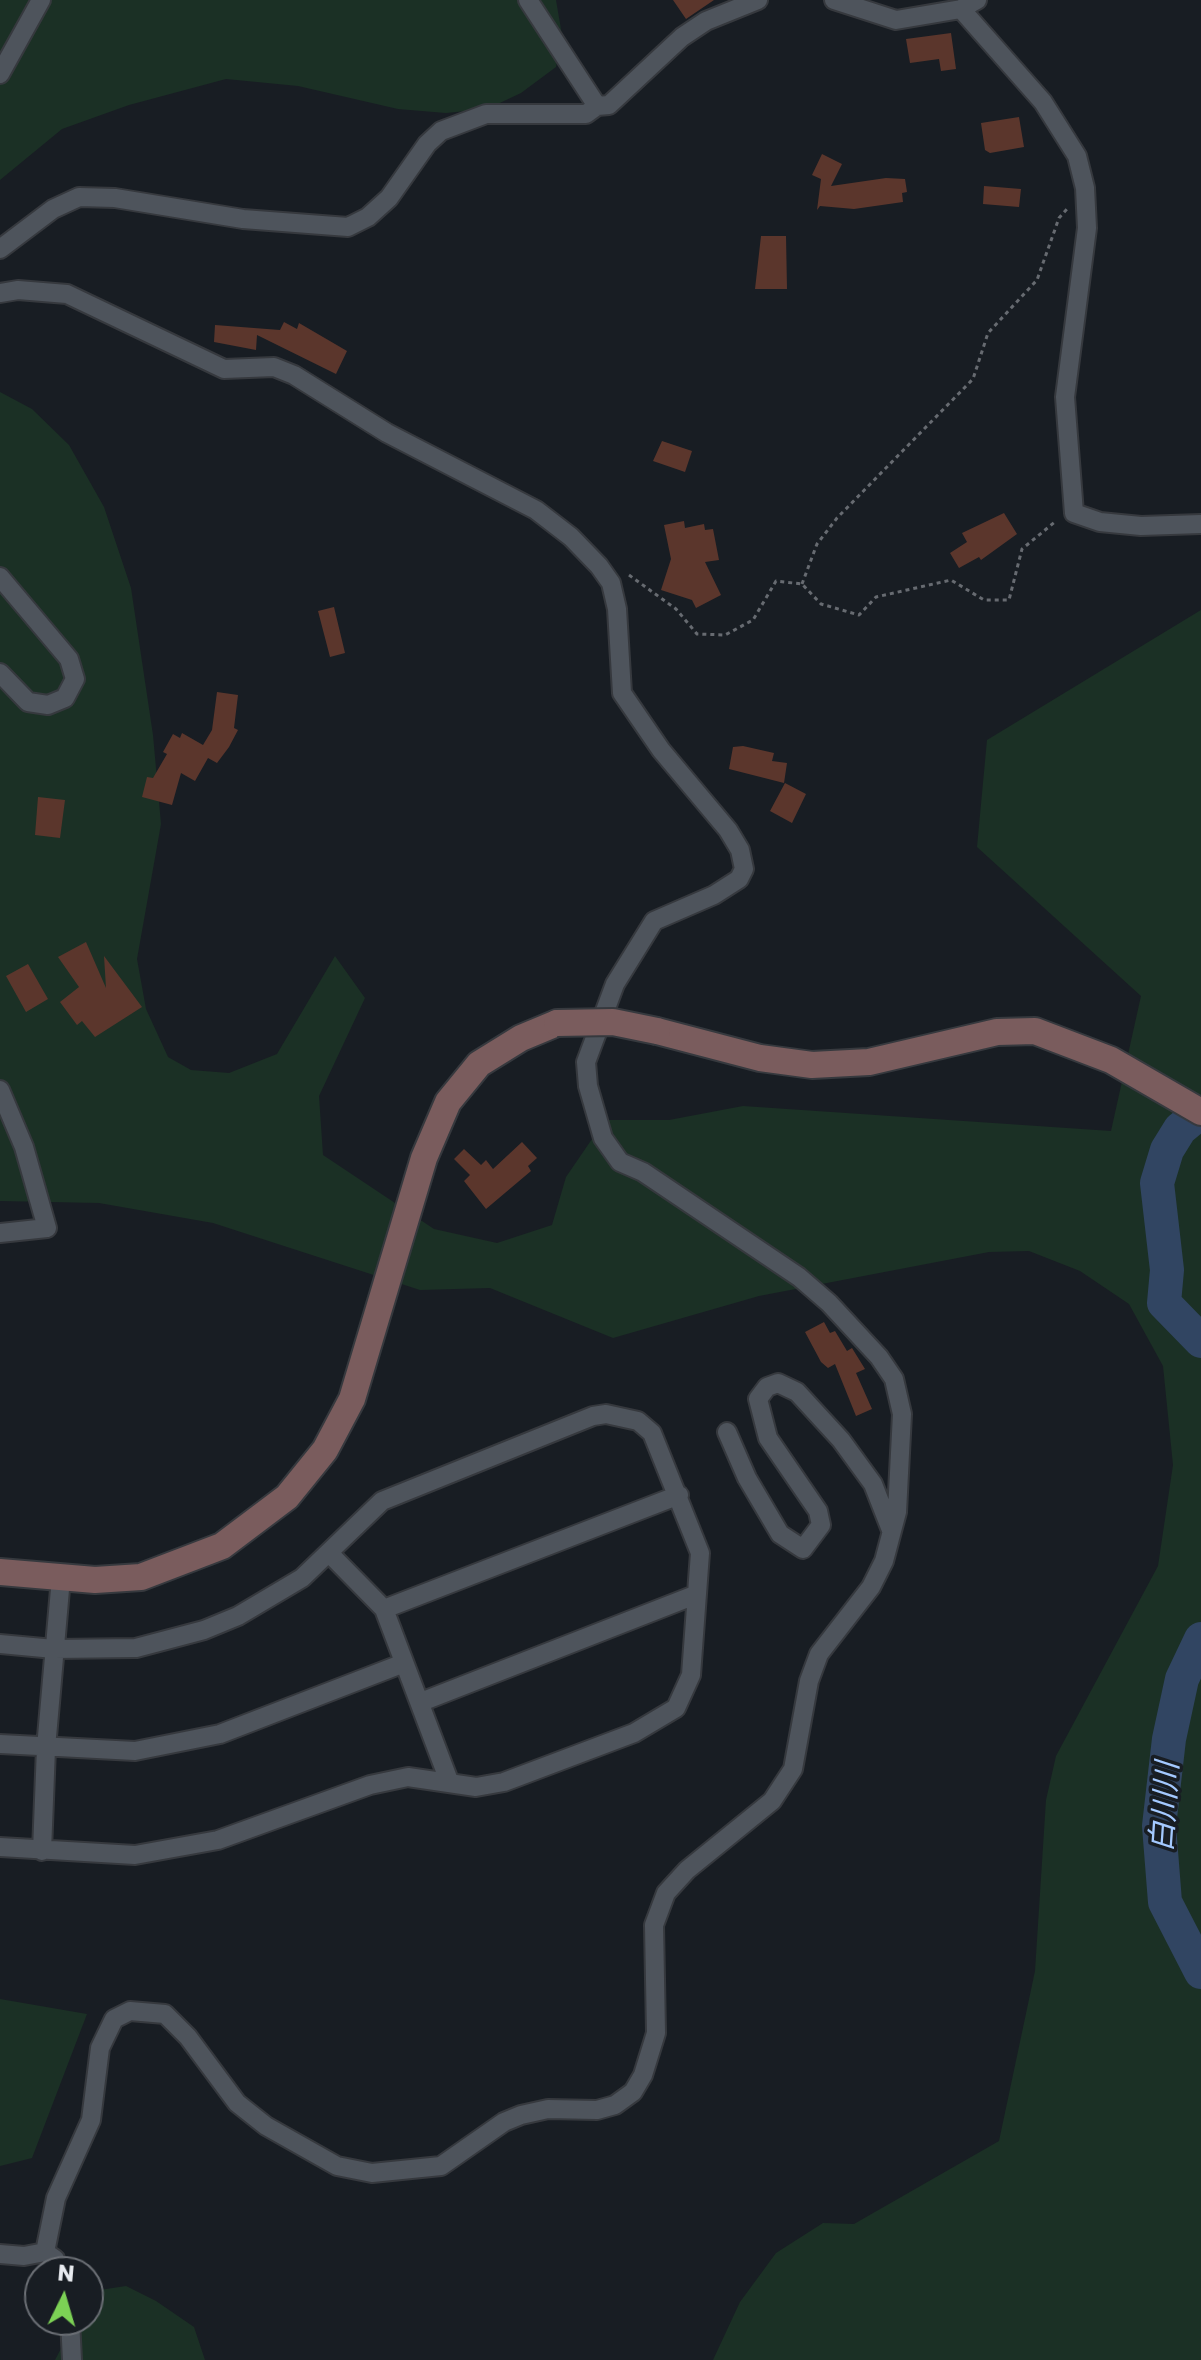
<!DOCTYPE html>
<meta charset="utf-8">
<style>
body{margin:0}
#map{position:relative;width:1201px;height:2360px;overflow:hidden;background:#181d23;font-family:Poppins,sans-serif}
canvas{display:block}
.north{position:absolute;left:24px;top:2256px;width:80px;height:80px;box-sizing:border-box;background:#181d23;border:2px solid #6b6f75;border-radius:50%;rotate:5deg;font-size:22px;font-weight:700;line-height:32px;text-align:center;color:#e8ebf0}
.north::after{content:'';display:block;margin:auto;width:28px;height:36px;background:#7cd155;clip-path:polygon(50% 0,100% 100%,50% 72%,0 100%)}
</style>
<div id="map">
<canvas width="1201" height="2360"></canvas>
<div class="north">N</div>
</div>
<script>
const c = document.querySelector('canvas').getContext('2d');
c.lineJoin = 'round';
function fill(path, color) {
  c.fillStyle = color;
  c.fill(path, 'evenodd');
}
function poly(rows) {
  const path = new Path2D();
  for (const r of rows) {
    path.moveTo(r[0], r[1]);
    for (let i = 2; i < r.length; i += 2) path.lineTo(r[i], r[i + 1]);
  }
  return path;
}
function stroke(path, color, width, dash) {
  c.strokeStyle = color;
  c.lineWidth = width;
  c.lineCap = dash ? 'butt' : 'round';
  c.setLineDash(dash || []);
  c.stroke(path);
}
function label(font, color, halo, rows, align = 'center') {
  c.font = font + ' Poppins,"Noto Sans JP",sans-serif';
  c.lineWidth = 7;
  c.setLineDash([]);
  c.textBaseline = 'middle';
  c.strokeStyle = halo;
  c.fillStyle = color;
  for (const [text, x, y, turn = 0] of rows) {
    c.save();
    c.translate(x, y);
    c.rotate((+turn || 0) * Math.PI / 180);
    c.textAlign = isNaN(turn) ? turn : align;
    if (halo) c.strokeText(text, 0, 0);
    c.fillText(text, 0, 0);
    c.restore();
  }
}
fill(poly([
 [0,0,556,0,562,35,556,67,521,93,487,109,446,113,398,109,298,86,226,79,129,105,62,129,0,180],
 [0,392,32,409,69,445,104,507,131,588,153,735,161,824,137,959,146,1009,168,1057,191,1070,229,1073,277,1054,335,956,365,998,319,1096,323,1155,434,1229,497,1243,552,1225,566,1177,605,1120,669,1120,743,1106,1111,1131,1141,996,977,847,987,740,1201,610,1201,2360,713,2360,740,2302,776,2253,823,2223,854,2224,999,2141,1035,1971,1046,1800,1056,1756,1158,1566,1173,1465,1163,1366,1129,1304,1080,1271,1029,1251,989,1252,759,1296,613,1338,490,1288,420,1290,213,1223,99,1203,0,1201],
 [0,1999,87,2014,32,2158,0,2166],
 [126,2286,156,2301,194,2327,205,2360,55,2360,76,2320,88,2320,88,2300,93,2291]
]), '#1b3025');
stroke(poly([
 [1201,1112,1180,1129,1167,1150,1157,1183,1167,1270,1164,1303,1201,1341],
 [1201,1639,1182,1679,1169,1739,1159,1826,1165,1902,1201,1972]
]), '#314562', 34);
fill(poly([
 [673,0,714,0,686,19],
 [951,33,956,69,941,71,939,59,910,63,906,39],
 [1019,117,1024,147,990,153,985,150,981,123],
 [822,154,842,164,831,186,886,178,905,179,907,192,902,193,903,202,854,209,820,206,817,210,821,179,812,175],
 [984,186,1021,189,1019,207,983,204],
 [761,236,786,236,787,289,755,289],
 [284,322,297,329,299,323,347,351,336,374,257,335,256,350,214,342,215,325,280,330],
 [662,441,692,451,685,472,653,461],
 [1004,513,1017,534,981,560,979,557,959,568,950,553,967,542,962,533],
 [684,521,685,528,704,524,705,530,713,529,719,560,705,562,721,595,696,608,692,600,661,590,671,559,664,525],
 [334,607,345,653,330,657,318,611],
 [217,692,238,695,234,728,238,730,229,747,217,763,208,758,195,781,181,773,172,805,142,797,147,777,153,778,167,754,163,752,173,734,180,738,182,733,203,745,212,730],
 [743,746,774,753,772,761,787,763,784,783,729,769,733,747],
 [785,783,806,794,792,823,770,811],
 [38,797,65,800,60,838,35,835],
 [86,942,106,988,104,956,142,1007,95,1037,82,1021,77,1025,60,1002,79,987,58,957],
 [28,964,48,999,26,1012,6,976],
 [522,1142,537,1158,528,1166,531,1171,486,1209,464,1181,470,1175,454,1159,464,1149,481,1165,486,1160,493,1169],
 [824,1322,830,1333,835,1331,847,1351,852,1348,865,1369,856,1373,872,1409,856,1416,835,1364,828,1368,821,1362,805,1332]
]), '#5b362c');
const street = poly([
 [528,0,597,106],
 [834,0,896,20,961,9,977,0],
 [961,9,1043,102,1077,156,1085,188,1087,228,1065,397,1074,513,1100,522,1141,526,1201,524],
 [0,74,41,0],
 [0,249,53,209,79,197,115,198,243,219,348,227,368,217,389,198,427,144,441,131,486,114,586,114,597,106,609,105,682,37,706,21,758,0],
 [0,293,18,290,67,294,224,369,274,367,294,375,387,433,536,510,571,537,599,566,611,583,617,609,622,693,661,750,728,830,740,850,744,869,739,879,714,895,654,921,615,984,586,1062,588,1086,603,1138,620,1162,643,1172,799,1277,829,1303,879,1357,894,1379,902,1414,897,1512,884,1561,871,1587,819,1654,809,1681,793,1769,772,1801,687,1870,666,1893,654,1925,656,2033,643,2075,633,2092,615,2105,597,2110,548,2109,521,2115,504,2122,441,2166,372,2173,337,2166,266,2126,237,2103,188,2037,165,2014,130,2011,114,2019,100,2048,91,2120,56,2198,45,2252],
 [0,577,69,659,75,679,65,698,48,705,28,702,0,673],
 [0,1090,24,1147,47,1228,0,1233],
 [727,1432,747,1478,780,1534,803,1549,821,1525,818,1511,768,1438,758,1399,767,1387,778,1383,797,1392,841,1440,873,1484,891,1530],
 [329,1553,384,1609,449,1781],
 [384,1609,679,1495],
 [0,1644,54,1649,136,1648,204,1630,238,1616,302,1578,382,1501,593,1416,606,1414,638,1421,652,1433,700,1553,691,1675,676,1708,634,1733,504,1782,476,1787,408,1777,370,1785,218,1840,135,1855,0,1847],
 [421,1702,695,1595],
 [0,1744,135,1751,220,1734,404,1663],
 [42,1851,46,1748,61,1578],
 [0,2254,24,2256,45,2252,55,2259,59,2272],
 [70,2320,72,2360]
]);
const secondary = poly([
 [657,1031,760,1058,812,1065,869,1062,997,1032,1035,1031,1111,1060,1201,1112],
 [0,1572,95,1580,141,1577,222,1546,287,1497,325,1450,352,1399,424,1158,448,1102,479,1064,521,1038,557,1023]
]);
stroke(street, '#36393e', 22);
stroke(secondary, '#36393e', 30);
stroke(poly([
 [629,575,676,609,697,634,725,635,753,620,776,581,802,584,821,604,859,615,876,597,951,580,984,600,1009,600,1022,549,1056,521],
 [802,584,817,544,837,518,973,379,988,333,1037,280,1059,218,1067,209]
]), '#676b71', 3, [4, 4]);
stroke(street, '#4e545c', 18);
stroke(secondary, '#7a5c5d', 26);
const secondaryBridge = poly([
 [557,1023,613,1022,657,1031]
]);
stroke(secondaryBridge, '#36393e', 30, []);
stroke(secondaryBridge, '#7a5c5d', 26);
label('italic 30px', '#a4c9ff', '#181d23', [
 ["白川川",1167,1807,-86]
]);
</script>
